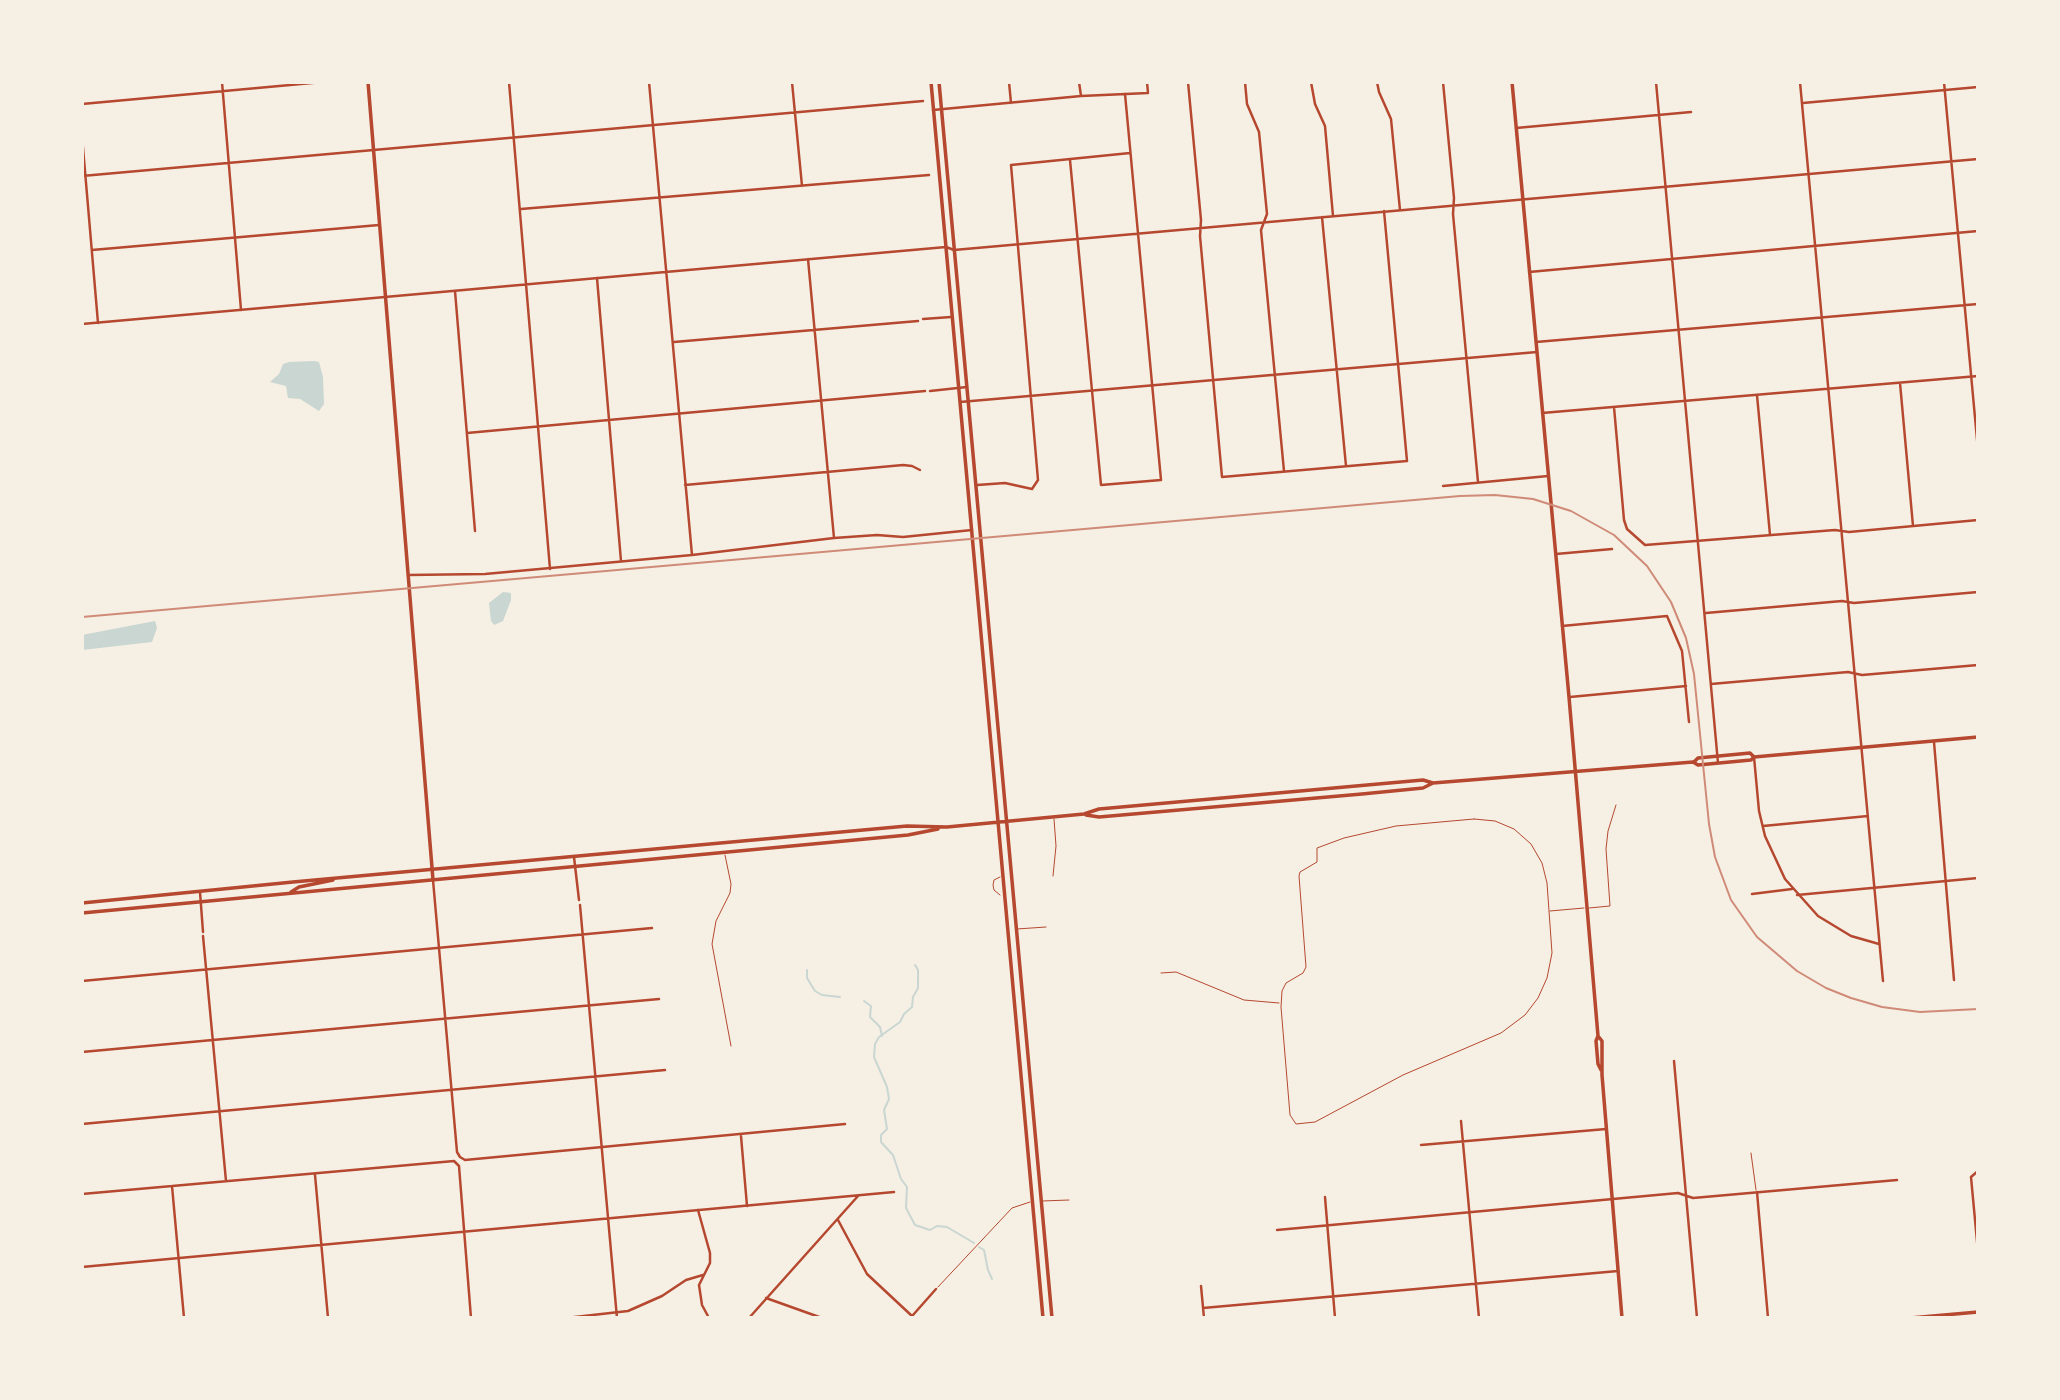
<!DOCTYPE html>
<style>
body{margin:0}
#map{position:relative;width:2060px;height:1400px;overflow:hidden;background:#f6efe4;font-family:Roboto,sans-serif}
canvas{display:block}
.frame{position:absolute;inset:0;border:84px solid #f6efe4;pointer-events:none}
</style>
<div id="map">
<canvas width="2060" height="1400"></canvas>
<div class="frame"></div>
</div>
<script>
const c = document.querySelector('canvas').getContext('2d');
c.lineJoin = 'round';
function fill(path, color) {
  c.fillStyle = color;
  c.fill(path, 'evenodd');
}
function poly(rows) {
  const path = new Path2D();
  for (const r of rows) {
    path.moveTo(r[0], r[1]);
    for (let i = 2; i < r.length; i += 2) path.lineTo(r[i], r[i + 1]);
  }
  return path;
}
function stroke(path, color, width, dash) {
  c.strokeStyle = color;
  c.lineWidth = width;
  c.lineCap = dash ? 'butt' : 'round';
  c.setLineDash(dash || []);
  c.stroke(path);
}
fill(poly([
 [314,361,319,362,323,377,324,404,319,411,300,399,288,398,286,386,270,382,279,374,283,364,289,362],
 [503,592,511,593,511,600,503,621,494,625,491,621,489,603],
 [155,621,157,628,152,642,82,650,82,635]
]), '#c9d6d2');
stroke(poly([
 [915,965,918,970,918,988,913,997,912,1007,904,1014,900,1022,879,1037,875,1044,874,1057,887,1087,889,1099,884,1110,887,1129,881,1135,881,1142,893,1155,901,1179,907,1187,906,1208,915,1225,930,1230,937,1226,947,1227,974,1243],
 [807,970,807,978,815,991,822,995,840,997],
 [864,1001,871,1006,870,1017,880,1027,882,1036],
 [979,1247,984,1250,988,1270,992,1279]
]), '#c9d6d2', 2);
stroke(poly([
 [1474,819,1495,821,1514,829,1531,844,1542,863,1547,883,1552,953,1547,978,1538,998,1525,1015,1501,1033,1403,1075,1315,1122,1296,1124,1290,1115,1281,1007,1282,991,1286,983,1303,973,1306,967,1299,876,1300,872,1317,862,1317,848,1344,838,1396,826,1474,819],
 [725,855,731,884,730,893,716,921,712,944,731,1046],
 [1053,876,1056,846,1054,819],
 [1000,877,994,880,993,885,994,890,1000,895],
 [1589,908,1610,906,1606,849,1608,831,1616,805],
 [1550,911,1584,908],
 [1017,929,1046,927],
 [1161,973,1176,972,1244,1000,1279,1003],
 [1751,1153,1756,1190],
 [1042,1201,1069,1200],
 [938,1287,1012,1208,1030,1202]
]), '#b5482f', 1);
stroke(poly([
 [222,82,241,310],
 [509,82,550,569],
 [649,82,692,555],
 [792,82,802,186],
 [1009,82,1011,103],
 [1079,82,1081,96],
 [1188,82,1201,220,1200,236,1222,477,1407,461,1384,211],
 [1245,82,1247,104,1259,132,1267,214,1261,230,1284,471],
 [1311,82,1315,104,1325,126,1333,216],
 [1377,82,1379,92,1391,119,1400,210],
 [1443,82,1454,198,1453,214,1478,482],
 [1656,82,1718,763],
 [1800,82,1883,981],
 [1944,82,1978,450],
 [1803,103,1978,87],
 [82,104,323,82],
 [933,110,1081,96,1148,93,1147,82],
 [1516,128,1691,112],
 [82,136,98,323],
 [1070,160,1101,485,1161,480,1125,94],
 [82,176,923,101],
 [521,209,929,175],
 [1322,217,1346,466],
 [92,250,379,225],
 [808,259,834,538],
 [1529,272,1978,231],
 [597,278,621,561],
 [455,291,475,531],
 [923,319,951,317],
 [82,324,946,247,954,250,1978,159],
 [674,342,918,321],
 [1536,342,1978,304],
 [1900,383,1913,526],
 [930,391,967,387],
 [1757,395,1770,535],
 [960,402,1537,352],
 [1614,407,1624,520,1627,529,1645,545,1835,530,1849,532,1978,520],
 [1542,413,1978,376],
 [467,433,925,391],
 [685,485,903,465,912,466,920,470],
 [977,485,1005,483,1032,489,1038,480,1011,165,1130,153],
 [1443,486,1548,476],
 [1556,554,1612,549],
 [408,575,485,574,692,555,834,538,877,535,903,537,972,530],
 [1706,613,1842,601,1854,603,1978,592],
 [1562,626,1667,616,1682,651,1689,722],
 [1711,684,1848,672,1862,675,1978,665],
 [1570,697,1686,686],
 [1934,742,1954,980],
 [1754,757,1759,811,1765,836,1785,879,1818,916,1851,936,1879,944],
 [1763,826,1868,816],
 [574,857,579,900],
 [433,880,457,1152,460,1157,465,1160,845,1124],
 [200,892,203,932],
 [1752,894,1792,889],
 [1797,895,1978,878],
 [580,905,617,1318],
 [203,936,226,1181],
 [82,981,652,928],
 [82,1052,659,999],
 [1674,1061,1697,1318],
 [1461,1121,1479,1318],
 [82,1124,665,1070],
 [741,1136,747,1206],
 [1421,1145,1606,1129],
 [1978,1171,1971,1177,1978,1252],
 [315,1175,328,1318],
 [172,1186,184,1318],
 [1757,1192,1768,1318],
 [82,1194,454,1161,459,1166,471,1318],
 [1325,1197,1335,1318],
 [698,1210,710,1253,710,1263,699,1285,702,1305,709,1318],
 [838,1220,867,1274,912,1316],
 [1277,1230,1678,1193,1693,1198,1897,1180],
 [82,1267,894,1192],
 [1201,1286,1204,1318],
 [766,1298,822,1318],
 [1203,1308,1618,1271],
 [913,1315,936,1289],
 [566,1318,628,1311,662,1296,686,1280,703,1275],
 [749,1318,858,1196]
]), '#b5482f', 2.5);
stroke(poly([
 [368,82,433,880],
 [1512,82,1569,697,1598,1036,1596,1041,1598,1064,1601,1070],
 [1598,1036,1602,1041,1602,1075,1622,1318],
 [1910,1318,1978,1312]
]), '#b5482f', 3.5);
stroke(poly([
 [931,82,1043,1318],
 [939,82,1052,1318],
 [1694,762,1698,758,1750,753,1754,757],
 [1086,815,1099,817,1362,794,1423,788,1433,783],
 [291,892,299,887,333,880],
 [82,903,293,882,907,826,947,827,1084,814,1099,809,1423,780,1433,783,1693,762,1698,765,1751,760,1754,757,1978,737],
 [82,913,908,835,938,829]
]), '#b5482f', 3.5);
stroke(poly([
 [82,617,1460,496,1495,495,1533,499,1571,511,1614,535,1647,566,1671,602,1686,638,1694,674,1709,824,1715,857,1731,900,1757,937,1797,971,1826,988,1851,998,1882,1007,1920,1012,1978,1009]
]), '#cf8b77', 2);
</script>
